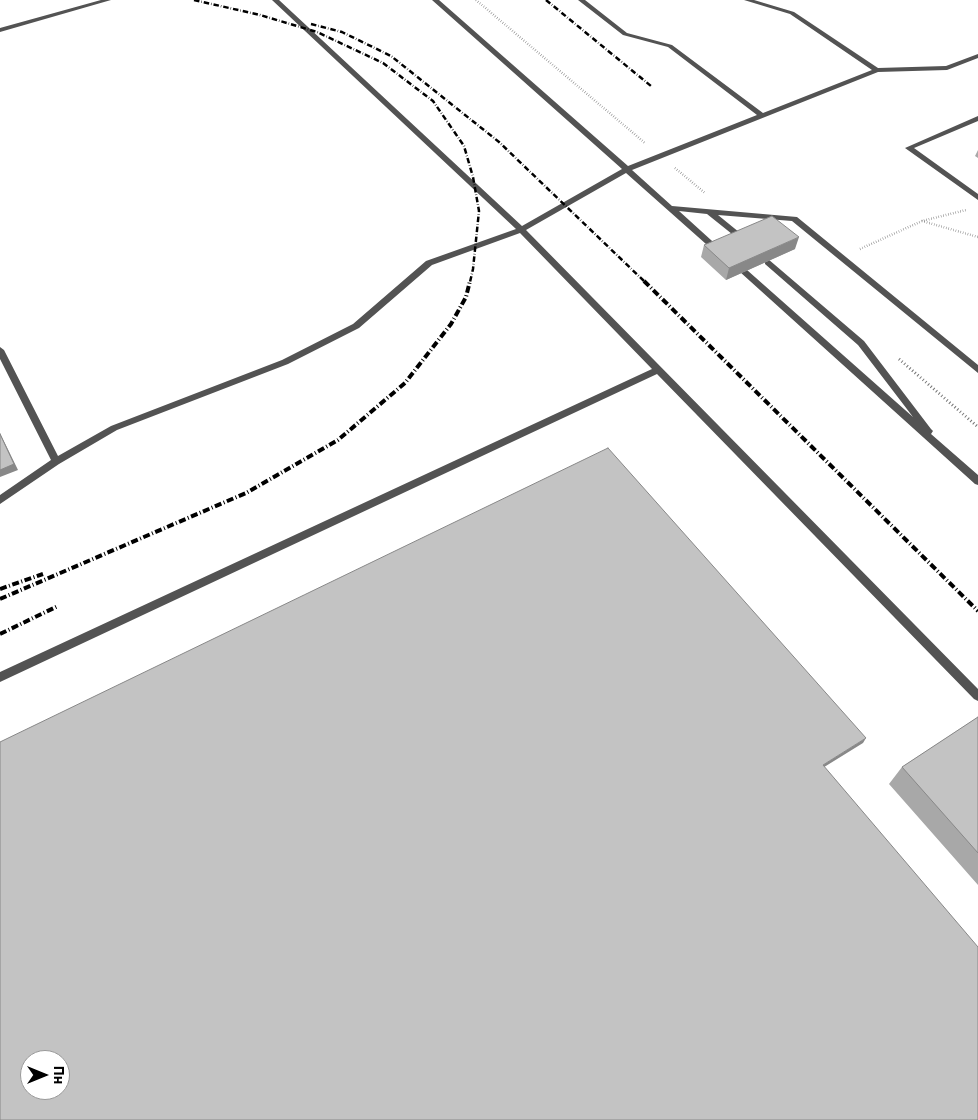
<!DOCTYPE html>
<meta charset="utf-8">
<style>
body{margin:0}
#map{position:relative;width:978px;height:1120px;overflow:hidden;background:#fff;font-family:"IBM Plex Sans",sans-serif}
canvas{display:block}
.north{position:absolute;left:20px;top:1050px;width:50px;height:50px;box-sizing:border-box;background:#fff;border:1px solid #999;border-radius:50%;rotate:90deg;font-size:14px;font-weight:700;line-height:20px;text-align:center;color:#000}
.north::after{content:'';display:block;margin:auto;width:18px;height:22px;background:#000;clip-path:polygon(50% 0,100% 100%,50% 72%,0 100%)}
</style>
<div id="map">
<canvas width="978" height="1120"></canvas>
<div class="north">Пн</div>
</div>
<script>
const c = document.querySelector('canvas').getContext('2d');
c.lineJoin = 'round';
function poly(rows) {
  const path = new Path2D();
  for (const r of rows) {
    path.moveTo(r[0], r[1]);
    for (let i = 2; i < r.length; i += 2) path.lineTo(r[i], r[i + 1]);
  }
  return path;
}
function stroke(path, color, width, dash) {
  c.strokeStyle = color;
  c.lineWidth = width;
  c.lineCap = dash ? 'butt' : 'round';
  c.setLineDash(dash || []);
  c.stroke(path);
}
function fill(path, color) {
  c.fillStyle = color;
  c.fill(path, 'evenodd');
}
stroke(poly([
 [476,0,645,143],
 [675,168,705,193],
 [922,221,978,237],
 [860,249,922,221,966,210]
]), '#757575', 2.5, [0.5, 2]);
stroke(poly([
 [899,359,978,427]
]), '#757575', 3, [1, 2.5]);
fill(poly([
 [101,0,111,0,0,32,0,28,101,0],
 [272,0,279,0,522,226,622,169,432,0,439,0,628,166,757,115,668,47,623,35,578,0,585,0,627,33,672,45,763,113,872,70,790,14,744,0,754,0,794,12,878,68,946,66,978,54,978,58,947,70,878,72,632,170,672,206,797,217,978,365,978,373,792,221,718,215,745,237,746,239,742,242,707,214,679,211,722,250,718,253,715,252,626,173,526,230,978,689,978,701,974,699,657,374,0,682,0,672,652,369,520,233,432,265,359,328,288,364,117,430,59,464,0,504,0,495,51,460,0,359,0,347,4,350,58,456,111,426,282,360,353,324,426,261,516,229,272,0],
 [978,116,978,121,914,148,978,194,978,200,905,148,978,116],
 [768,259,864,341,931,429,933,431,931,434,978,475,978,485,975,484,740,272,744,269,747,270,913,417,858,345,765,264,765,260,768,259]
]), '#535353');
stroke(poly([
 [194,0,260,15,317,32,383,63,433,101,464,146,473,177,479,211,473,269,470,282],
 [546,0,651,86],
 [311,24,342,32,391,56,499,142,645,282]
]), '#000', 2.5, [5.5, 2, 0.5, 2]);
stroke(poly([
 [644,281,978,611],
 [0,589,43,574],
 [0,599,246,493,338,440,405,383,451,324,466,297,470,281],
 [0,634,58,606]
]), '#000', 4, [7, 2.5, 1, 2.5]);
fill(poly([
 [978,150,978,158,975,156],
 [704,245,795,249,726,280,701,257],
 [978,717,978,885,889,784,902,767]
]), '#a8a8a8');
fill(poly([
 [799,237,795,249,726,280,729,268],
 [0,433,18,470,0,477],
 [866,738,863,743,821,769,823,765]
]), '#888');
const building = poly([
 [772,216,799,237,729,268,704,245,772,216],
 [0,434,14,464,0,470,0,434],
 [608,448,866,738,823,765,978,947,978,1120,0,1120,0,742,608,448],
 [30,1060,60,1060,60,1090,30,1090,30,1060],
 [978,717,978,853,902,767,978,717]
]);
fill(building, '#c3c3c3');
stroke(building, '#888', 1);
</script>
